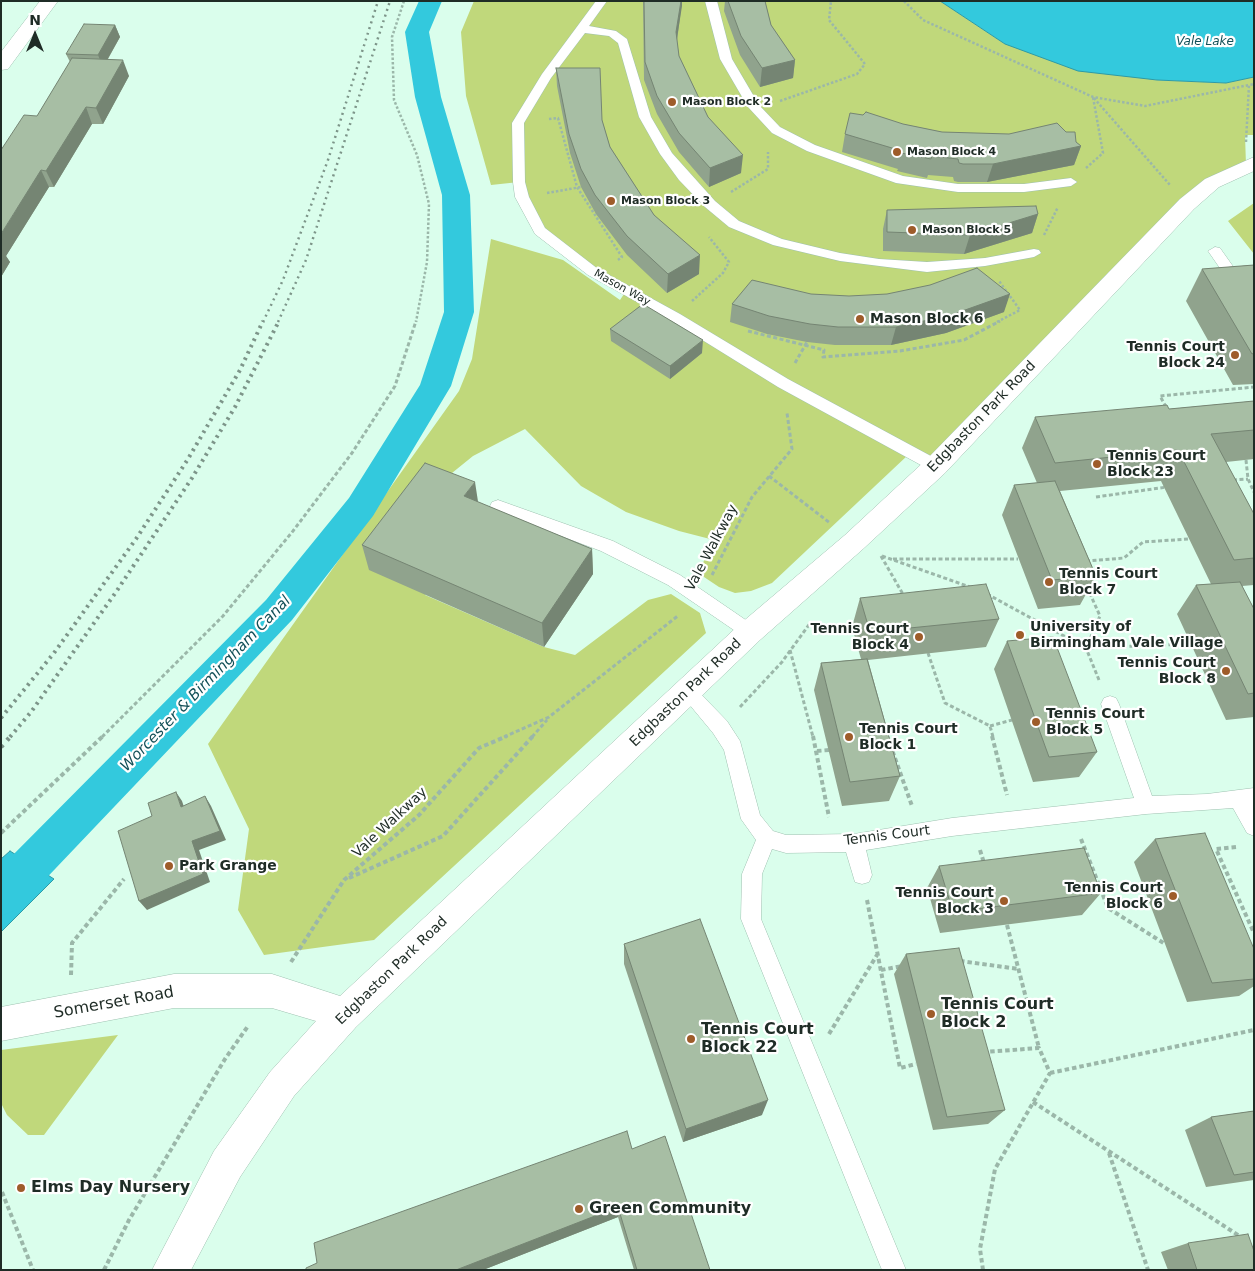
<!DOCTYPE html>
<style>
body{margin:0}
#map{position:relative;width:1255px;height:1271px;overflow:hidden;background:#dafeec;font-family:"DejaVu Sans",sans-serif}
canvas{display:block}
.frame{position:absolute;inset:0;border:2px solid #1f2c26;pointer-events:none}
.north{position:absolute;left:10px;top:10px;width:50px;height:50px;-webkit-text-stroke:4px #fff;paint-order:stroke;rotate:0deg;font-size:14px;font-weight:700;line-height:20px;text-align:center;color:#1f2c26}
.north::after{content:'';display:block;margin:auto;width:18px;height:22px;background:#1f2c26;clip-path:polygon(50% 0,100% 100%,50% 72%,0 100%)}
</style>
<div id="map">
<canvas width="1255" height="1271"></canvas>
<div class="frame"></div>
<div class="north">N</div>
</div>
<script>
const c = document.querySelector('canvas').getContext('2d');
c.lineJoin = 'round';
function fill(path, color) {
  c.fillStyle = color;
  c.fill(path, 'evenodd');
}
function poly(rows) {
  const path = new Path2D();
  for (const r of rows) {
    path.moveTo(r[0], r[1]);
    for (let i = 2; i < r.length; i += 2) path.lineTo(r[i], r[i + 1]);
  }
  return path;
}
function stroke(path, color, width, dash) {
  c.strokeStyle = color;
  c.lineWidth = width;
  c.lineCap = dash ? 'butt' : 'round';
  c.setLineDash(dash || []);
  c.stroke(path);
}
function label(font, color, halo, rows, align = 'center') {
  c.font = font + ' "DejaVu Sans",sans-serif';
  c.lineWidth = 4.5;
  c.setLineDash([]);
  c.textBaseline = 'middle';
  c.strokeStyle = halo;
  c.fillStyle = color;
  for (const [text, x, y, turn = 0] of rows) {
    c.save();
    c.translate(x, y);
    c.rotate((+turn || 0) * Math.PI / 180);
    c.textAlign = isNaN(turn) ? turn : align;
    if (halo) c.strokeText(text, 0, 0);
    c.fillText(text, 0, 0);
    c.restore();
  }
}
fill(poly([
 [474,1,940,1,1005,44,1157,80,1226,83,1254,77,1254,135,1245,135,1246,165,1212,183,936,466,908,455,772,583,751,591,735,593,719,587,698,573,714,540,679,531,626,512,581,486,525,429,473,456,431,490,425,595,544,647,575,655,648,600,671,594,700,613,706,633,374,940,264,955,238,910,249,829,208,744,459,391,472,359,491,239,563,260,620,300,626,291,540,231,519,182,491,185,466,96,461,32],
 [1254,203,1254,254,1228,221],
 [118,1035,44,1135,28,1135,7,1115,1,1103,1,1050]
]), '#c0d87b');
const water = poly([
 [940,1,1254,1,1254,77,1226,83,1157,80,1078,71,1005,44,940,1],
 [10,851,54,879,1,932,1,859,10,851]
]);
fill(water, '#33c9dd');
stroke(water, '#2d9aa6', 1);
fill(poly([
 [419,1,442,1,429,32,441,97,470,195,474,312,451,386,373,516,292,620,16,910,1,916,1,867,266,600,349,498,420,385,444,312,442,195,415,97,405,32,419,1]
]), '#33c9dd');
const service = poly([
 [596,1,607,1,589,26,616,31,627,39,651,117,672,153,715,201,739,221,782,239,840,253,879,259,927,262,985,258,1034,249,1039,250,1041,253,1034,257,985,266,927,272,840,261,773,245,729,227,705,207,679,180,660,154,639,117,618,43,609,36,585,33,551,78,524,123,525,182,529,197,545,228,598,269,680,314,788,379,942,462,944,466,942,470,930,470,778,387,670,320,588,275,535,234,515,197,513,182,512,123,542,74,596,1],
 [705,1,717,1,732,59,759,105,780,127,815,145,903,176,958,184,1024,184,1071,178,1077,182,1071,186,1024,192,958,192,896,183,807,151,772,133,748,107,720,59,705,1],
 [1215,247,1220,248,1254,296,1254,312,1249,310,1208,251,1215,247],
 [498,500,613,541,680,575,756,627,759,632,756,637,750,639,744,637,668,585,601,551,492,510,490,506,492,502,498,500],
 [688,684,694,687,727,721,740,741,760,815,773,831,786,835,854,834,952,818,1134,798,1101,704,1104,698,1110,696,1116,698,1119,704,1152,796,1207,794,1254,788,1254,836,1247,833,1233,808,1146,814,952,836,866,850,872,875,869,882,862,884,855,882,846,852,786,853,772,849,762,874,761,919,906,1270,882,1270,741,919,742,874,756,840,741,819,724,750,713,733,679,692,682,687,688,684]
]);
const minor = poly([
 [40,1,58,1,8,69,1,70,1,52,40,1]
]);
const tertiary = poly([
 [1254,157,1254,171,1219,187,1194,209,945,473,863,549,760,640,356,1027,294,1096,240,1177,191,1270,152,1270,214,1151,270,1072,316,1021,272,1008,174,1008,1,1041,1,1007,174,974,272,974,340,996,740,624,845,535,927,459,1180,199,1205,179,1254,157]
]);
stroke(service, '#9ec1b0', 1);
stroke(minor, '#9ec1b0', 1);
stroke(tertiary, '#9ec1b0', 1);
stroke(poly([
 [404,1,392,37,394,100,417,155,429,204,427,262,416,322],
 [904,1,923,20,1093,97,1145,106,1249,85],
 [780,101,857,74,865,64,829,20,831,1],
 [549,119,558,118,577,187,622,257,618,260],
 [1246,142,1249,85,1254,84],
 [1086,168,1103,153,1093,97,1170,185],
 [731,192,768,169,768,152],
 [547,193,581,187],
 [1044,235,1058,207],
 [692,301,723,273,729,262,709,237],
 [997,322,1020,310,999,281]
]), '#9bb7a9', 2.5, [2.5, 2]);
stroke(poly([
 [748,331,824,350,823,357,900,351,964,340,1000,321],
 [795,363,807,342],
 [1166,407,1160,396,1254,387],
 [1246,460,1248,479,1254,492],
 [769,476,830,523],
 [1233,480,1248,479],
 [1096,497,1167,487],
 [881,556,904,596],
 [882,556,970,587],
 [893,559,1018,559],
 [1086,561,1124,558,1143,542,1189,539],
 [712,575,752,497,792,449,787,413],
 [987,594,1086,648,1100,616,1087,587],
 [790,650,813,737],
 [928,653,945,703,990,726,993,737],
 [1099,680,1086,648,1190,644],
 [740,707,782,662,811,622],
 [990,726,1012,720],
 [102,737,223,616,293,531,352,453,395,386,416,321],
 [504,737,549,717,679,615],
 [532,737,547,720]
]), '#9bb7a9', 3, [4, 2.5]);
stroke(poly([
 [813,736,829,817],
 [992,736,1007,795],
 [890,744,912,806],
 [817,751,829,750],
 [1,833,103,736],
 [1081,839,1108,908,1165,944],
 [1236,847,1216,849,1254,933],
 [980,850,984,863],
 [349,878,443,836,533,736],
 [867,900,900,1068,916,1064],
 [1007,925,1039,1048],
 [960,961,1019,969],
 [291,962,344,880,419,815,479,748,507,736],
 [881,970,902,966],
 [71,975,72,943,124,879],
 [829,1034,877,955],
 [1050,1073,1254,1030],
 [1033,1102,1241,1237],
 [1109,1153,1148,1270],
 [2,1192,33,1270],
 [104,1270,129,1220,225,1059,248,1026],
 [983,1270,980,1249,995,1169,1050,1073,1039,1048,985,1052]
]), '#9bb7a9', 4, [4.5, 3]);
fill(service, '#fff');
fill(minor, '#fff');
fill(tertiary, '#fff');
stroke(poly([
 [263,322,283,280,328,160,378,1],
 [278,322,306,260,390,1]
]), '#7d9589', 2.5, [2, 4]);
stroke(poly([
 [1,718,54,653,136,539,188,459,240,370,263,321],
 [10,737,31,712,116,592,192,478,235,407,279,321]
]), '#7d9589', 4, [2.5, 4.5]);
stroke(poly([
 [1,747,11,736]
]), '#7d9589', 4.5, [3, 6]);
fill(poly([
 [643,1,682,1,677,41,679,56,708,117,741,173,709,187,679,152,657,114,644,80],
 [725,1,765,1,771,25,795,60,793,78,760,87,740,55,724,11],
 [115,25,120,37,108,59,129,76,103,124,92,124,54,187,49,187,6,256,10,262,1,277,37,116,70,62,66,54],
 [556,68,602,120,610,147,654,215,699,274,667,293,627,255,596,214,581,187,570,153,557,86],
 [903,124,942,132,1076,142,1081,146,1074,165,987,182,958,182,954,181,953,177,928,175,927,178,897,171,898,169,842,152,845,134],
 [887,210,1038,214,1032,233,964,254,883,251,883,229],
 [1254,265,1254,384,1233,385,1186,301,1202,269],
 [811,294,1004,312,946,333,891,345,835,345,807,342,767,334,730,322,732,304],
 [610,329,702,353,670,379,611,341],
 [1254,401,1254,459,1226,462,1254,514,1254,585,1242,586,1254,609,1254,717,1226,720,1177,614,1196,585,1211,584,1161,481,1060,491,1096,576,1080,605,1038,609,1002,515,1014,485,1037,483,1022,448,1035,417,1169,409],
 [478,502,592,549,593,574,544,647,369,570,362,545],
 [860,598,999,619,986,647,868,660,900,776,889,801,842,806,814,690,821,663,861,659,852,627],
 [1007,641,1097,752,1079,777,1033,782,994,669],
 [1155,839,1254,949,1254,986,1239,996,1187,1002,1134,862],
 [939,866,1101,893,1082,915,940,933,927,888],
 [624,944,762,1115,683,1142,624,964],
 [906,954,1005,1110,988,1124,933,1130,894,974],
 [1254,1111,1254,1180,1206,1187,1185,1130,1211,1117],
 [632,1149,710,1270,634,1270,618,1217,483,1270,306,1270],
 [1188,1243,1254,1270,1168,1270,1161,1252]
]), '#90a38d');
fill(poly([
 [681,1,682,1,682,6,675,51,676,32],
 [115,25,120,37,103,67,98,55],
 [123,60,129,76,103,124,96,108],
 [795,60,793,78,760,87,762,68],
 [86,107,92,124,54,187,46,171],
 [1081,146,1074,165,987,182,993,164],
 [743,155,741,173,709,187,710,168],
 [41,170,49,187,6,256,10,262,1,277,1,234],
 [1038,214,1032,233,964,254,970,235],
 [700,255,699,274,667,293,668,274],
 [1010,294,1004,312,946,333,891,345,896,327],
 [703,340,702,353,670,379,670,366],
 [475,482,479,508,464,496],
 [592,549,593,574,544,647,542,623],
 [176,792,182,801,187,816,181,807],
 [205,796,211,806,226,840,199,850,210,882,147,910,139,901,192,841],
 [768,1100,762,1115,683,1142,686,1129],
 [618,1207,618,1217,483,1270,456,1270]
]), '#758573');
const building = poly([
 [644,1,681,1,676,32,679,56,708,117,743,155,710,168,679,133,657,96,645,62,644,1],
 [728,1,765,1,771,25,795,60,762,68,741,36,728,1],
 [84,24,115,25,98,55,66,54,84,24],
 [72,58,123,60,96,108,86,107,46,171,41,170,1,234,1,150,24,115,37,116,72,58],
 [556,68,600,68,602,120,610,147,654,215,700,255,668,274,627,236,595,195,581,169,569,134,556,68],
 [866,112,903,124,942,132,1009,134,1057,123,1066,132,1075,132,1076,142,1081,146,993,164,963,164,959,163,958,159,932,156,931,159,901,153,902,151,845,134,850,113,863,115,866,112],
 [1036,206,1038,214,970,235,887,232,887,210,1036,206],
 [1254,265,1254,353,1252,354,1202,269,1254,265],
 [977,268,1010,294,951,315,896,327,838,327,810,324,769,316,732,304,752,280,811,294,849,296,887,294,930,285,977,268],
 [643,304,703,340,670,366,610,329,643,304],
 [1254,401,1254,430,1211,434,1254,514,1254,558,1234,560,1178,450,1055,463,1035,417,1167,405,1169,409,1254,401],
 [425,463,475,482,464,496,592,549,542,623,362,545,425,463],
 [1055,481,1096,576,1052,580,1014,485,1055,481],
 [1240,582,1254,609,1254,693,1248,694,1196,585,1240,582],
 [986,584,999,619,870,632,860,598,986,584],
 [1053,637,1097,752,1049,757,1007,641,1053,637],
 [867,659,900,776,850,782,821,663,867,659],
 [176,792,181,807,205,796,220,831,192,841,203,874,139,901,118,831,152,816,148,803,176,792],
 [1205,833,1254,949,1254,979,1212,983,1155,839,1205,833],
 [1084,848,1101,893,953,912,939,866,1084,848],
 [700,919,768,1100,686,1129,624,944,700,919],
 [959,948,1005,1110,947,1117,906,954,959,948],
 [1254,1111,1254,1172,1234,1175,1211,1117,1254,1111],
 [627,1131,632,1149,665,1136,710,1270,637,1270,618,1207,456,1270,306,1270,306,1268,317,1263,314,1243,627,1131],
 [1248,1234,1254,1251,1254,1270,1197,1270,1188,1243,1248,1234]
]);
fill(building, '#a7bea4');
stroke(building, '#758573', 1);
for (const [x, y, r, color] of [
 [672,102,5,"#9e5c2a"],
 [897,152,5,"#9e5c2a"],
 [611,201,5,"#9e5c2a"],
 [912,230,5,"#9e5c2a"],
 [860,319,5,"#9e5c2a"],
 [1235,355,5,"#9e5c2a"],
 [1097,464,5,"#9e5c2a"],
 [1049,582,5,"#9e5c2a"],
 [1020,635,5,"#9e5c2a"],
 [919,637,5,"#9e5c2a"],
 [1226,671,5,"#9e5c2a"],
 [1036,722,5,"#9e5c2a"],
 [849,737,5,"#9e5c2a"],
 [169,866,5,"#9e5c2a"],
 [1173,896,5,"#9e5c2a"],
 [1004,901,5,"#9e5c2a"],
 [931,1014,5,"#9e5c2a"],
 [691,1039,5,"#9e5c2a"],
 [21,1188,5,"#9e5c2a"],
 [579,1209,5,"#9e5c2a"]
]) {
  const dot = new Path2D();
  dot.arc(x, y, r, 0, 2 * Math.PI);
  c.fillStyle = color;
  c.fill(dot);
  stroke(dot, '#fff', 2);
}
label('bold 11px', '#1f2c26', '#fff', [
 ["Mason Block 2",682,102],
 ["Mason Block 4",907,152],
 ["Mason Block 3",621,201],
 ["Mason Block 5",922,230]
], 'left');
label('11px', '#1f2c26', '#fff', [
 ["Mason Way",622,288,29]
]);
label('italic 12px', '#135058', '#fff', [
 ["Vale Lake",1205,42]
]);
label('bold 14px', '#1f2c26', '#fff', [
 ["Mason Block 6",870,319],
 ["Tennis Court",1225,347,"right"],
 ["Block 24",1225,363,"right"],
 ["Tennis Court",1107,456],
 ["Block 23",1107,472],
 ["Tennis Court",1059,574],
 ["Block 7",1059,590],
 ["University of",1030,627],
 ["Birmingham Vale Village",1030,643],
 ["Tennis Court",909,629,"right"],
 ["Block 4",909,645,"right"],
 ["Tennis Court",1216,663,"right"],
 ["Block 8",1216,679,"right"],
 ["Tennis Court",1046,714],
 ["Block 5",1046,730],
 ["Tennis Court",859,729],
 ["Block 1",859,745],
 ["Park Grange",179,866],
 ["Tennis Court",1163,888,"right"],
 ["Block 6",1163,904,"right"],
 ["Tennis Court",994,893,"right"],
 ["Block 3",994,909,"right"]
], 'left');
label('14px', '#1f2c26', '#fff', [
 ["Edgbaston Park Road",982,417,-46],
 ["Vale Walkway",712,548,-62],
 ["Edgbaston Park Road",686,693,-44],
 ["Vale Walkway",390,823,-43],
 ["Tennis Court",887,836,-7],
 ["Edgbaston Park Road",392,971,-44]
]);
label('italic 15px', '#135058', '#fff', [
 ["Worcester & Birmingham Canal",206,684,-46]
]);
label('16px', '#1f2c26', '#fff', [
 ["Somerset Road",114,1003,-10]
]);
label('bold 16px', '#1f2c26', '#fff', [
 ["Tennis Court",941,1005],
 ["Block 2",941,1023],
 ["Tennis Court",701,1030],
 ["Block 22",701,1048],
 ["Elms Day Nursery",31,1188],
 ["Green Community",589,1209]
], 'left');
</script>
